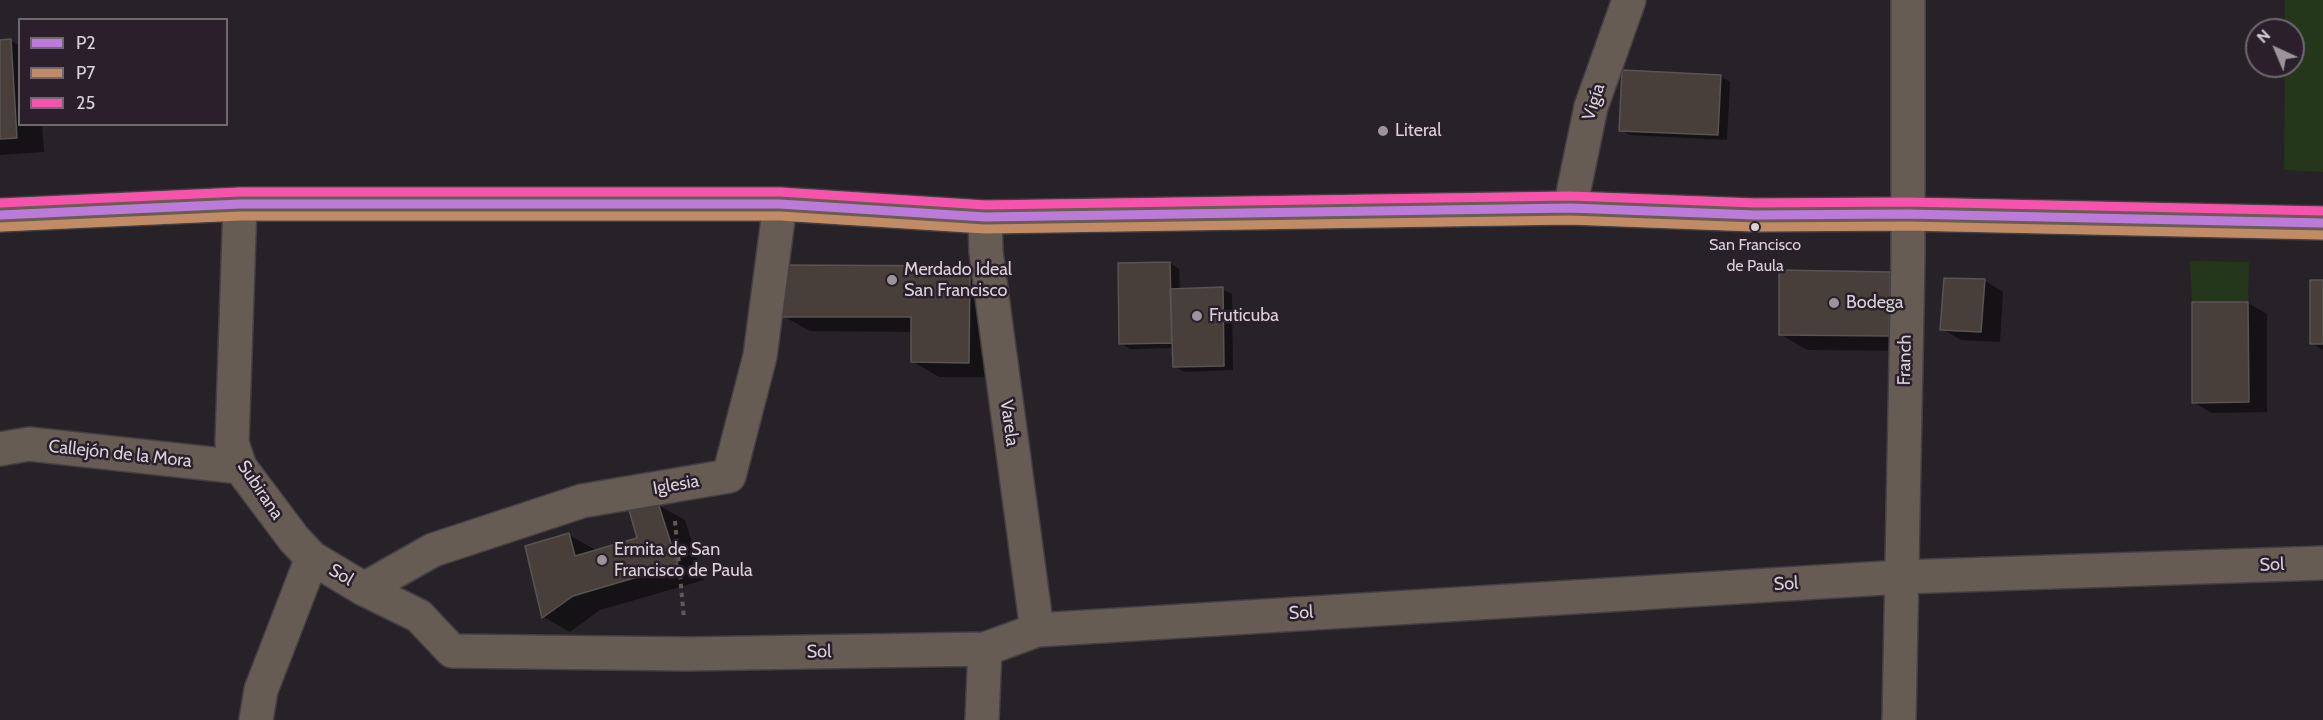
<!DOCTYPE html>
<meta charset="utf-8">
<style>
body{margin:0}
#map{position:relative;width:2323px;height:720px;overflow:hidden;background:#272227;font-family:Cabin,sans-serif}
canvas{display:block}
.legend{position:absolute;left:18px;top:18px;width:210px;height:108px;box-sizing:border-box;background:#2a1f2a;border:2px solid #706770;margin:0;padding:8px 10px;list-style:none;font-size:18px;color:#d9d2d9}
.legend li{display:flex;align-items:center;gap:12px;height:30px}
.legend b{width:30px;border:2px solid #706770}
.north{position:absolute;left:2245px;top:18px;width:60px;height:60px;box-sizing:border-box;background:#2a1f2a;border:2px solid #706770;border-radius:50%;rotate:316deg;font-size:16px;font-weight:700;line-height:24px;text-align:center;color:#d9d2d9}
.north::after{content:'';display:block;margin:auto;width:21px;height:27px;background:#9b949b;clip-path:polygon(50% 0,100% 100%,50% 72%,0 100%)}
</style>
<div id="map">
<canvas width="2323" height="720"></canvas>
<ul class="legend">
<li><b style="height:8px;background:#bd7bd9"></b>P2</li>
<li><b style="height:8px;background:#c18c65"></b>P7</li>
<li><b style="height:8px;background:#f653ac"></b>25</li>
</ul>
<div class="north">N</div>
</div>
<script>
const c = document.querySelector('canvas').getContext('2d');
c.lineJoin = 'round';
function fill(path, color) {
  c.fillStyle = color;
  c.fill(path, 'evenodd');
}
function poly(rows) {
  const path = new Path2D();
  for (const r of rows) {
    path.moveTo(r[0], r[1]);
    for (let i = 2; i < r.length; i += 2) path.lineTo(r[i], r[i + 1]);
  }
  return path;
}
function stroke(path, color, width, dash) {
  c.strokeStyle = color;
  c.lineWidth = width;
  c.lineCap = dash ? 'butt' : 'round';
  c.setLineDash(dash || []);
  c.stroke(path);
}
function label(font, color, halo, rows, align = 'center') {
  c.font = font + ' Cabin,sans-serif';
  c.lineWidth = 5;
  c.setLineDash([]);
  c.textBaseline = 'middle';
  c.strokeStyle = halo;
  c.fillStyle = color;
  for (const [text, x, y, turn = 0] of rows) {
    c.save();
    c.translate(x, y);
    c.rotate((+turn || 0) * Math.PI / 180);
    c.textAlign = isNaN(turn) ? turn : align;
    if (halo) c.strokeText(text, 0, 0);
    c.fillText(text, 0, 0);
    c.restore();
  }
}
fill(poly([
 [2285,0,2323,0,2323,172,2284,170,2285,66,2293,66,2293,30,2285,30],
 [2190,261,2249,262,2248,302,2192,302]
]), '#25371a');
fill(poly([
 [0,41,11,41,20,46,20,124,42,124,44,152,0,155],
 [1720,76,1730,82,1727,140,1630,135,1620,130],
 [1170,263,1179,269,1180,290,1222,289,1232,294,1233,370,1184,372,1174,366,1174,348,1130,349,1121,343],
 [969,267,996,283,995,377,939,377,912,361,913,332,810,331,783,316],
 [1890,273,1917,289,1916,351,1807,350,1780,334],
 [1984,280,2003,292,2000,342,1961,340,1942,329],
 [2323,282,2323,350,2311,343],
 [2248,303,2267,314,2267,412,2212,413,2193,402],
 [658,505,685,520,704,580,600,610,570,632,544,617,569,535,596,550,639,539]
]), '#0007');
const building = poly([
 [11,39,17,138,0,139,0,40,11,39],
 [1622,70,1721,75,1718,135,1619,131,1622,70],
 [1170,262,1172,343,1119,344,1118,263,1170,262],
 [782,265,970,266,969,363,911,362,911,317,782,317,782,265],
 [1779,270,1890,272,1889,336,1779,335,1779,270],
 [1944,278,1985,279,1981,332,1940,330,1944,278],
 [2310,280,2323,280,2323,344,2310,344,2310,280],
 [1223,287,1224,366,1173,367,1170,289,1223,287],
 [2192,302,2248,302,2249,402,2192,403,2192,302],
 [658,503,678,565,573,596,542,618,525,546,569,533,575,556,637,538,629,510,658,503]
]);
fill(building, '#483f3a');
stroke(building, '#585453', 1.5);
const minor = poly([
 [240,204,232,443,240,467,294,539,312,558,364,589,419,616,452,651,688,654,985,649,1037,630,1901,577,2323,563],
 [1570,208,1591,107,1629,0],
 [985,217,986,252,1037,630],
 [0,449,29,444,240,467],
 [364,589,433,550,582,501,729,476,760,356,780,204],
 [256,720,261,690,312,558],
 [982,720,985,649],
 [1899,720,1908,257,1908,0]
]);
const major = poly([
 [0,215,240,204,780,204,985,217,1570,208,1755,215,1907,214,2323,223]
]);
stroke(minor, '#433f43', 36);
stroke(major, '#433f43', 36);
stroke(poly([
 [675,521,684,619]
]), '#615955', 4, [4.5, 4.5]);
stroke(minor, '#665c53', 33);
stroke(major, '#685c53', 33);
stroke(poly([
 [0,215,240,204,780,204,985,217,1570,208,1755,215,1907,214,2323,223]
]), '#bd7bd9', 9);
stroke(poly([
 [1,227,240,216,780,216,985,229,1570,220,1755,227,1907,226,2323,235]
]), '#c18c65', 9);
stroke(poly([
 [0,203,240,192,780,192,985,205,1570,196,1755,203,1907,202,2323,211]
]), '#f653ac', 9);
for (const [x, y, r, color] of [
 [1383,131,6,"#9b949b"],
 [1755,227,5,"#d9d2d9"],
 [892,280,6,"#9b949b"],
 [1834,303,6,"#9b949b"],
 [1197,316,6,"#9b949b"],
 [602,560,6,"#9b949b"]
]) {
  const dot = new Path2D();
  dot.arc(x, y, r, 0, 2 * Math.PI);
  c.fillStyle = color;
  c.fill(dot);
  stroke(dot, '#2a1f2a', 2);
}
label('16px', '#d9d2d9', '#2a1f2a', [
 ["San Francisco",1755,245],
 ["de Paula",1755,266]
]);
label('18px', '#d9d2d9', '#2a1f2a', [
 ["Vigía",1594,102,-73],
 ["Franch",1905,360,-89],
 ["Varela",1009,423,82],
 ["Callejón de la Mora",120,454,6],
 ["Iglesia",676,485,-10],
 ["Subirana",260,490,56],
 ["Sol",2272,565,-2],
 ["Sol",341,575,31],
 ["Sol",1786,584,-3],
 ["Sol",1301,613,-3],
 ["Sol",819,652,-1]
]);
label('18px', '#d9d2d9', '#2a1f2a', [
 ["Literal",1395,131],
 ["Merdado Ideal",904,270],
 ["San Francisco",904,291],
 ["Bodega",1846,303],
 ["Fruticuba",1209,316],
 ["Ermita de San",614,550],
 ["Francisco de Paula",614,571]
], 'left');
</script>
